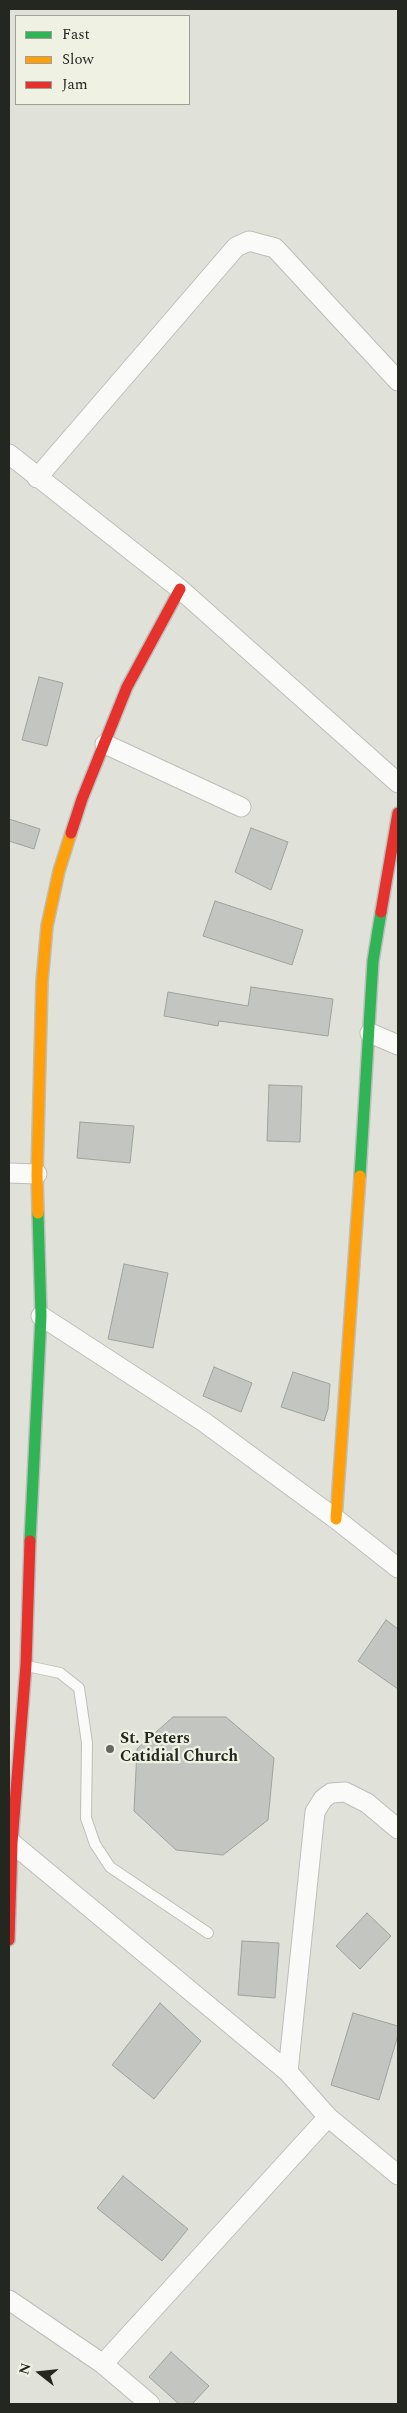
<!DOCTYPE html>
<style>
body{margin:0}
#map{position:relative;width:407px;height:2413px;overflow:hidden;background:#e0e2da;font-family:Spectral,serif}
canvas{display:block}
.frame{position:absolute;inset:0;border:10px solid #242620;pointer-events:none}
.legend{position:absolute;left:15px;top:15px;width:175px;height:90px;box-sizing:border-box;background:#eff2e3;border:1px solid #9ea095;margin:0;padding:6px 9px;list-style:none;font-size:15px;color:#242620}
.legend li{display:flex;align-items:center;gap:10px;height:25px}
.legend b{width:25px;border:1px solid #9ea095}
.north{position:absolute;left:15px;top:2348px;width:50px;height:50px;-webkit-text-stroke:4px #eff2e3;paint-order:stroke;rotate:286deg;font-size:14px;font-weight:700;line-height:20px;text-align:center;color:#242620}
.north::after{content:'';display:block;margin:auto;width:18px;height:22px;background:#242620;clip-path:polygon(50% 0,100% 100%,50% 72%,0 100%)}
</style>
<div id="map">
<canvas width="407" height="2413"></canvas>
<div class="frame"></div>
<ul class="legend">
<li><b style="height:6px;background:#30b455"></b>Fast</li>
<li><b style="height:6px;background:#ff9f0a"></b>Slow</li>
<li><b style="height:6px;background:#e5322d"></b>Jam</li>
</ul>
<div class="north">N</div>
</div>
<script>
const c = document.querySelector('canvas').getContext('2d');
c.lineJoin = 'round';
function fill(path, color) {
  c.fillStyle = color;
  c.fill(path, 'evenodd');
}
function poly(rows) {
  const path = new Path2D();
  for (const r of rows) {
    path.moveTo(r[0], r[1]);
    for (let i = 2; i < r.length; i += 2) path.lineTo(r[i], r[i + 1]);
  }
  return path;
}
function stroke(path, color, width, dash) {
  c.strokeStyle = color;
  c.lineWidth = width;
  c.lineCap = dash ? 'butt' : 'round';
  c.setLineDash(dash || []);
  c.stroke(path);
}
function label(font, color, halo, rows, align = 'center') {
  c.font = font + ' Spectral,serif';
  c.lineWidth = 4.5;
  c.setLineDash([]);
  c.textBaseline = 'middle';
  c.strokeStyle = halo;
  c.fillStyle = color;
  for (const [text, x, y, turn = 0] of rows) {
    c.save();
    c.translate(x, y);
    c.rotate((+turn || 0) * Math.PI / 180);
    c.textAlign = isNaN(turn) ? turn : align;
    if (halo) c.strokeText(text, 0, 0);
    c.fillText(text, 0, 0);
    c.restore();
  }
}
const building = poly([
 [39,677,63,683,47,746,22,740,39,677],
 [9,819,40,829,34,849,9,841,9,819],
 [251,828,288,842,271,890,235,872,251,828],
 [215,901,303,930,292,965,203,936,215,901],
 [251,987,333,999,328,1036,219,1021,218,1026,164,1016,168,992,248,1006,251,987],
 [269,1085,302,1086,300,1142,267,1141,269,1085],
 [80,1122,134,1126,130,1163,77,1158,80,1122],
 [124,1264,168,1273,153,1348,108,1339,124,1264],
 [214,1367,252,1383,241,1412,203,1396,214,1367],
 [293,1372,330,1384,328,1409,324,1421,281,1407,293,1372],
 [386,1620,398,1629,398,1689,358,1661,386,1620],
 [173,1717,226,1717,274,1758,268,1820,223,1855,176,1850,134,1811,137,1749,173,1717],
 [367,1913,391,1936,360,1969,336,1946,367,1913],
 [242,1941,279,1943,275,1998,238,1995,242,1941],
 [160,2003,201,2041,154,2099,112,2065,160,2003],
 [353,2013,398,2026,398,2035,379,2100,331,2085,353,2013],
 [123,2176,188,2229,162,2261,97,2208,123,2176],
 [171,2352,209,2386,192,2404,179,2404,149,2377,171,2352]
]);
fill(building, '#c2c5c0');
stroke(building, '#9fa19c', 1);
const lane = poly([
 [27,1666,60,1673,79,1688,87,1743,86,1818,95,1844,110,1867,208,1933]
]);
const street = poly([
 [9,454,180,589,398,783],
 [37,478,236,247,249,241,275,248,398,381],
 [105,744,241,807],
 [370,1033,398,1045],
 [9,1173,37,1174],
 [41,1316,204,1422,336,1519,398,1568],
 [12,1843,288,2072,328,2117,398,2175],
 [288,2072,315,1812,323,1799,331,1793,345,1792,367,1803,398,1829],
 [9,2300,103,2364,150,2404],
 [103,2364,328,2117]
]);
const fast = poly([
 [360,1176,373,961,381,912],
 [30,1541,41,1316,38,1213]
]);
const slow = poly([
 [38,1213,37,1174,42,982,47,926,59,871,71,833],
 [336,1519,360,1176]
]);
const jam = poly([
 [71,833,82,799,127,687,180,589],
 [381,912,398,813],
 [9,1940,12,1843,26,1665,30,1541]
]);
stroke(lane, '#bdbeb9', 12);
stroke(street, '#bdbeb9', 21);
stroke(fast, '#bdbeb9', 14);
stroke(slow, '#bdbeb9', 14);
stroke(jam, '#bdbeb9', 14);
stroke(lane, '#fafbf9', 10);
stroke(street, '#fafbf9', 19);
stroke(fast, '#30b455', 11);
stroke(slow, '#ff9f0a', 11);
stroke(jam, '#e5322d', 11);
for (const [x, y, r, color] of [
 [110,1749,5,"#666861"]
]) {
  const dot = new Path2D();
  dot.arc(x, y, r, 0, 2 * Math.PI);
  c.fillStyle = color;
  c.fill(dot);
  stroke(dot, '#eff2e3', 2);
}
label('bold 16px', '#242620', '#eff2e3', [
 ["St. Peters",120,1740],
 ["Catidial Church",120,1758]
], 'left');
</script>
